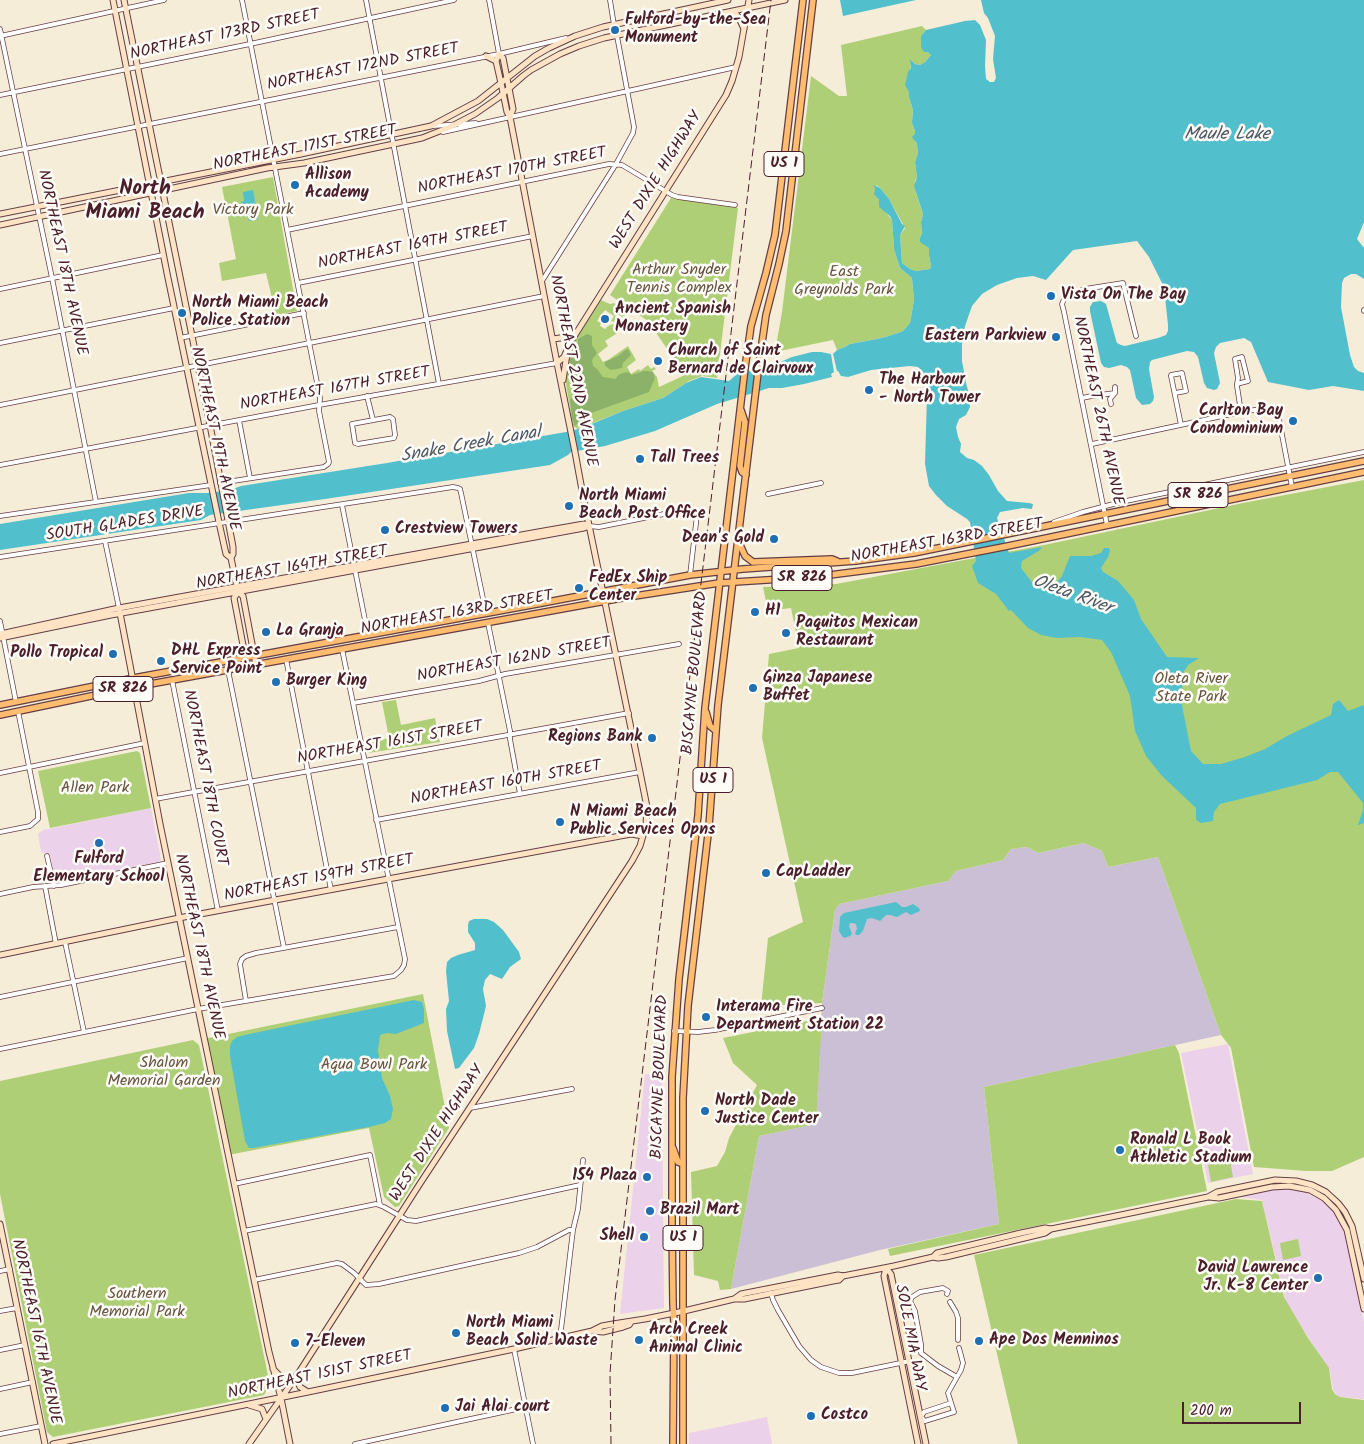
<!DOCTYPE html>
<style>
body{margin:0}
#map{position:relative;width:1364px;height:1444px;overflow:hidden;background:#f6edd9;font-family:Kalam,sans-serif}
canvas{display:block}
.scale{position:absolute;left:1182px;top:1402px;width:119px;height:22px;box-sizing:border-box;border:2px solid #4a1f2b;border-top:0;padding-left:6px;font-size:15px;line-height:18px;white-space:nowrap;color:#4a1f2b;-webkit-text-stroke:4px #fdfcf7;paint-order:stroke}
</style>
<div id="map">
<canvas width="1364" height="1444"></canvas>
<div class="scale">200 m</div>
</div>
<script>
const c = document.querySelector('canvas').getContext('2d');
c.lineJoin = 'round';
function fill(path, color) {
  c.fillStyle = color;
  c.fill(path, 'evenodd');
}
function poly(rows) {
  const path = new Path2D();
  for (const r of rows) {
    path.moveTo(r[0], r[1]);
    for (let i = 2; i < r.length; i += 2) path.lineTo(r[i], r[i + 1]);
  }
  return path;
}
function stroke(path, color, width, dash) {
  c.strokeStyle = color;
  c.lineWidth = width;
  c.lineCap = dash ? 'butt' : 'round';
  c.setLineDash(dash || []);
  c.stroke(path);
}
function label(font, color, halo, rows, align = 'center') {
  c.font = font + ' Kalam,sans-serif';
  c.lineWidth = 5;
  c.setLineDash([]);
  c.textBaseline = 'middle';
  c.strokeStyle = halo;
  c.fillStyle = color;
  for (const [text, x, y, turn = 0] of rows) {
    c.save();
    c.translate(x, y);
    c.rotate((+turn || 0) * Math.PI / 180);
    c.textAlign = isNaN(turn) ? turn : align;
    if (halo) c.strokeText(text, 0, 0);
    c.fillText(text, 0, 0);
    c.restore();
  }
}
fill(poly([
 [151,808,161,860,158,862,63,882,59,882,56,880,54,876,51,857,48,854,41,852,38,834,43,830],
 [1228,1044,1253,1174,1208,1183,1181,1053],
 [645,1074,662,1075,664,1308,620,1314],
 [1287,1188,1305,1192,1324,1202,1335,1213,1344,1229,1364,1322,1364,1399,1340,1397,1336,1394,1333,1389,1330,1371,1286,1303,1262,1200,1233,1196,1272,1189],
 [767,1417,772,1444,689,1444,689,1433]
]), '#ecd1ea');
fill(poly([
 [1084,843,1102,851,1108,867,1158,857,1221,1035,984,1087,999,1224,880,1250,731,1289,759,1136,816,1124,822,1003,835,910,839,904,948,881,956,871,1003,860,1011,849,1027,847,1038,853]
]), '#cbbfd5');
fill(poly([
 [922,26,926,30,921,36,931,55,925,62,920,65,915,64,911,60,909,97,913,110,912,123,915,131,915,142,917,144,918,153,915,162,917,177,915,181,916,193,923,214,921,221,922,233,920,238,929,248,929,256,931,265,930,269,916,271,910,269,902,263,900,235,905,228,889,199,880,188,876,185,875,189,876,196,879,200,879,203,892,220,894,249,900,268,912,278,914,300,910,323,903,331,898,333,882,338,850,344,845,347,837,350,833,340,775,352,782,312,811,76,839,96,847,96,841,45],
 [273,177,297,311,276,315,266,273,222,281,219,263,236,259,222,187],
 [671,198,738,208,717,378,702,376,689,381,663,398,623,411,578,429,573,426,565,378,567,360,574,342,601,300,610,304,614,303,620,308,625,315,622,317,615,312,614,315,621,318,614,322,611,321,614,316,605,310,597,321,601,323,600,326,605,329,608,326,613,324,619,332,605,341,608,346,598,354,603,362,608,360,628,346,636,360,627,367,631,374,639,369,640,371,648,365,651,369,654,367,656,369,652,371,657,377,659,387,685,375,648,321,610,295],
 [1364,480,1364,1157,1332,1171,1306,1171,1254,1167,1231,1048,1221,1035,1158,857,1108,867,1102,851,1084,843,1038,853,1027,847,1011,849,1003,860,956,871,948,881,839,904,835,910,822,1003,761,1006,768,938,803,922,762,738,769,654,799,648,791,608,768,611,763,587,836,584,1044,545,1243,503],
 [396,700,401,725,435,718,440,742,368,753,366,743,389,738,382,702],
 [137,751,140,753,151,808,50,828,38,771],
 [423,994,449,1128,399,1206,395,1207,384,1197,369,1128,228,1155,204,1039],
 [822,1018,816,1124,759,1136,731,1289,720,1290,718,1281,694,1275,691,1172,717,1166,725,1152,729,1138,757,1085,733,1063,723,1038],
 [193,1040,199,1045,270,1385,264,1395,53,1437,47,1432,0,1194,0,1081],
 [1175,1045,1179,1053,1207,1191,890,1256,888,1249,999,1224,984,1087],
 [1230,1160,1233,1177,1211,1182,1208,1165],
 [1236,1199,1262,1201,1284,1297,1308,1338,1329,1368,1332,1389,1335,1394,1340,1397,1364,1400,1364,1444,1018,1444,974,1255],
 [1298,1239,1301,1256,1283,1260,1280,1243]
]), '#afcf77');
fill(poly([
 [587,334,592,336,592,345,597,353,592,360,593,366,597,369,603,377,616,379,618,375,623,373,628,372,632,375,644,371,648,371,653,372,655,378,649,392,580,417,578,424,575,426,572,418,570,400,573,396,573,393,567,372,570,364,570,353,578,348,578,339],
 [628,349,631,355,623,363,622,368,611,370,605,366,605,362,618,356,624,351]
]), '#8bb268');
fill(poly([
 [840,0,916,0,843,16],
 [981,0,1364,0,1364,222,1357,239,1364,248,1364,279,1356,274,1351,274,1344,278,1342,283,1341,307,1350,355,1354,367,1358,371,1364,373,1364,391,1333,386,1309,390,1268,382,1251,342,1244,338,1220,343,1216,347,1214,353,1220,383,1217,389,1214,390,1207,388,1204,383,1198,357,1194,352,1187,351,1152,360,1150,362,1149,369,1154,397,1153,401,1150,404,1142,405,1136,398,1130,370,1127,367,1121,365,1109,368,1104,367,1101,363,1090,311,1090,307,1093,302,1101,301,1106,304,1116,340,1117,343,1121,345,1125,346,1158,338,1166,335,1168,331,1168,325,1164,287,1149,257,1137,241,1073,250,1046,280,1033,276,1017,278,997,285,982,294,972,306,965,326,962,344,962,361,966,383,969,394,970,407,966,415,959,419,956,427,958,437,961,444,960,452,967,458,974,460,982,466,989,475,998,491,1007,501,1029,503,1033,504,1032,509,1023,508,1000,512,997,518,1009,553,1042,547,1040,550,1022,561,1021,568,1035,586,1044,589,1055,584,1062,576,1070,556,1091,556,1101,553,1104,548,1109,548,1110,551,1108,557,1101,568,1103,572,1118,581,1134,600,1141,619,1167,657,1199,658,1188,665,1183,673,1181,700,1191,751,1203,764,1221,764,1245,757,1265,749,1287,736,1331,715,1333,704,1339,700,1348,711,1364,705,1364,823,1358,825,1363,810,1363,803,1338,772,1330,772,1317,780,1220,804,1214,812,1213,821,1201,823,1196,820,1196,808,1162,776,1146,756,1135,731,1130,696,1111,652,1102,640,1080,637,1057,638,1041,635,1028,628,1011,610,1009,611,996,594,978,583,972,566,976,561,970,522,967,519,947,506,936,495,929,486,925,464,927,395,926,382,923,372,918,367,910,366,871,370,848,377,841,376,838,371,837,371,833,354,837,350,845,347,850,344,882,338,898,333,903,331,910,323,914,300,912,278,900,268,894,249,892,220,890,216,879,207,879,200,874,194,875,189,874,185,880,188,889,199,902,224,905,226,900,235,902,263,910,269,916,271,930,269,931,265,929,256,929,248,920,242,920,238,922,233,921,222,923,214,914,186,917,177,915,162,918,153,917,144,912,137,915,134,915,131,912,123,913,110,909,97,909,92,905,85,908,72,911,68,910,59,915,64,920,65,925,62,931,55,928,52,924,52,921,47,921,36,926,30,965,21,975,20,980,25,986,40,985,66,986,79,990,82,994,82,996,78,993,59,995,36,988,18,984,13],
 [253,190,258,219,249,221,247,213,243,212,241,202,244,201,243,192],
 [812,352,821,352,831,354,834,372,831,374,832,377,804,384,782,388,769,388,750,394,717,404,655,431,605,446,571,452,568,455,550,465,325,499,210,515,201,520,0,550,0,524,189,493,208,493,230,490,241,486,387,463,566,432,582,428,623,411,663,398,686,383,701,377,729,381,737,374,771,366,792,357],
 [896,902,902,907,906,907,913,904,919,908,920,911,911,915,906,912,904,913,897,917,890,915,886,915,880,921,872,918,867,919,863,931,859,935,856,935,855,933,857,929,856,924,853,923,850,923,849,926,852,934,850,936,844,938,842,936,839,931,840,917,844,913],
 [474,919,487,919,494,922,503,930,519,952,521,959,510,967,502,979,490,974,485,980,483,989,486,1006,479,1034,474,1048,459,1068,455,1069,447,1031,446,1009,449,1001,446,971,447,962,451,958,458,955,475,950,475,943,468,932,468,925,469,921],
 [414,1000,422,1002,424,1009,424,1023,396,1034,387,1033,380,1035,378,1051,382,1078,390,1096,393,1109,391,1119,385,1123,369,1127,253,1148,249,1148,245,1141,230,1056,230,1046,232,1041,237,1037,249,1034]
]), '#52bfcc');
const street = poly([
 [366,0,439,384],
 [489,0,499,54],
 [610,0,614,25],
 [0,29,52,278,96,502],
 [0,36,164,0],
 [0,95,250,44,454,0],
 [433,126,476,123],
 [443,132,736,67],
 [0,154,499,54,566,38],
 [287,230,609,164,622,165,672,195,678,197,735,205],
 [542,281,616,164,633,133,634,127,617,36],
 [298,283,533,236],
 [0,289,163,255],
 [1364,310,1364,311],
 [180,338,304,313],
 [0,343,174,308],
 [1237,384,1248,381,1242,357,1235,359,1238,378,1237,384,1237,386,1241,412],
 [1175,393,1186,391,1182,373,1171,375,1171,376,1181,425],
 [367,396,373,420],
 [1082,398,1092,396,1115,393],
 [1111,404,1110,399,1115,393,1115,387],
 [0,405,544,296],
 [1278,414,1292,487],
 [390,417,393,419,395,435,394,438,358,444,355,443,352,424,390,417],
 [239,420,250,478],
 [1092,444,1241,412,1261,409,1274,410],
 [0,465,319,405,557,363],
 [220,483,324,467,328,464,329,462,319,411,320,398,242,0],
 [768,494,821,483],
 [342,505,368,635],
 [0,516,211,485],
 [1054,522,1083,512,1121,502,1364,452],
 [1107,525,1064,312,1062,304,1065,297,1069,294,1085,289,1123,283,1136,336],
 [589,526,599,527,689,509,695,510,697,515,690,575],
 [105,541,120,613],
 [0,557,453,487,458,488,460,489,461,493,486,613],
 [0,621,16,702],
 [488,623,510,731,510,739,520,794],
 [286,659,331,890],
 [228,670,284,948],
 [172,680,218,911],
 [353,703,479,681,505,674,679,644],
 [0,773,145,743],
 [155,799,629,713],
 [376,820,640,772],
 [0,832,30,826,38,819,38,812,18,711],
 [47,856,54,886],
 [45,886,56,944],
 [0,894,33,887,61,885,168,863],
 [65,942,84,1032],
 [0,997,188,958],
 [246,1001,240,964,242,959,246,956,256,953,398,927],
 [674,1031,698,1032,715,1030,822,1008],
 [0,1049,198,1009,394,976,401,970,404,965,405,959,342,649],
 [470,1108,572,1089],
 [234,1184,370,1155,380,1205],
 [244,1231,376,1204,384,1207,407,1220,416,1221,580,1185],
 [0,1271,10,1269],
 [254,1280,337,1263,342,1264,354,1273,366,1285,379,1284,519,1253,537,1247,569,1230,573,1230],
 [771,1293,773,1300,778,1310,799,1346,811,1360,821,1367,839,1373,852,1373,910,1361],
 [947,1294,948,1291,943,1288,920,1292,912,1297,910,1301,915,1311,921,1344,921,1353,938,1366,957,1377],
 [950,1302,956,1312,958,1318,958,1340],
 [0,1311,17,1308],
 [560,1338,573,1230,578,1209,583,1160],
 [514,1349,533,1444],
 [0,1350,25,1345],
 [0,1389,33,1382],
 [921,1417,925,1421,954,1412,948,1393,961,1370,963,1363,959,1348],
 [921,1417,924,1412,951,1403],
 [0,1434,41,1426],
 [355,1444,526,1407]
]);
const secondary = poly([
 [113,0,168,278,220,527,226,554,231,558,238,592,243,596,256,665],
 [124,0,210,425,233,547,233,554,231,558],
 [731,12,736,14,739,18,744,29],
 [499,54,503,58,513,109,510,117],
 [486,56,496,61],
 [0,214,301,154,431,126,478,101,535,56,549,48,575,36,603,27,728,0],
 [0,225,267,168,304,163,422,138,450,127,475,114,498,98,523,76,531,70,560,54,579,46,604,38,785,0],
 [553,339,574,336],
 [557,363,564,357,570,343,726,95,732,81,739,57,749,0],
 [563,380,567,354],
 [238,592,234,598,247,666],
 [120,613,130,665,160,824,269,1352,281,1398,290,1444],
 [0,634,119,608,538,532,584,524,589,526],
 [0,638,111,615,584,528,589,526],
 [0,955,184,917,388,879,631,834,643,836],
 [1209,1197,1219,1198,1272,1187,1289,1186,1310,1190,1324,1198,1336,1210,1347,1230,1364,1309],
 [0,1224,45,1444],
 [933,1257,938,1258,946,1257,1045,1233,1051,1229],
 [886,1268,891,1274,926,1444],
 [886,1268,884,1276,918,1444],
 [734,1299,744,1299,833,1281,839,1280,843,1276],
 [592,1331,603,1332,623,1327,629,1325,631,1322],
 [273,1369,283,1379,295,1377],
 [296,1377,300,1387,308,1392],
 [249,1405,262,1409,266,1419],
 [53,1444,308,1392,514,1349,592,1331,602,1326,613,1324,645,1319,684,1311,734,1299,741,1294,838,1275,843,1276,894,1266,933,1257,937,1253,1021,1233,1045,1228,1051,1229,1111,1217,1208,1197,1217,1192,1275,1180,1296,1181,1312,1185,1326,1192,1338,1203,1345,1212,1352,1226,1364,1279],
 [249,1444,296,1377,421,1182,632,861,640,846,646,825,647,807,640,772,584,501,575,452,557,363,510,117,507,112,501,83,496,61,499,54]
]);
const primary = poly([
 [741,410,745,422,740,466,742,472,746,475],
 [738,540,745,556,753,562,832,559,837,561],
 [0,705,139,677,537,604,690,575,743,569,856,561,914,553,1364,461],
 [706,712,710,726,716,731],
 [0,715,134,687,622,598,719,583,814,577,916,564,1008,546,1364,472],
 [673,1148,678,1162,683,1164],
 [673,1444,674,1324,673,1304,672,1226,672,1077,679,979,698,815,705,708,745,368,751,326,766,273,775,235,803,0],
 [683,1444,683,1098,688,1006,709,826,718,705,759,364,766,315,779,264,786,231,813,0]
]);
stroke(street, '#643e45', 5.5);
stroke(secondary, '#643e45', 7);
stroke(primary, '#643e45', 8);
stroke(street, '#fff', 4);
stroke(secondary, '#fee4c5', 5);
stroke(primary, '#fdbc6f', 5.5);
stroke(poly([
 [611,1444,610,1374,615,1300,771,0]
]), '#4a1f2b', 1, [8, 4]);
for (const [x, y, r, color] of [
 [615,30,5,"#1f6fb2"],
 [295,185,5,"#1f6fb2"],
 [1051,296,5,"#1f6fb2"],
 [182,313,5,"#1f6fb2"],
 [605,319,5,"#1f6fb2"],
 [1056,337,5,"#1f6fb2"],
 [658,361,5,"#1f6fb2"],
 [869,390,5,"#1f6fb2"],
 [1293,421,5,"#1f6fb2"],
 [640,459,5,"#1f6fb2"],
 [569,506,5,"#1f6fb2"],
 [385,530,5,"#1f6fb2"],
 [774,539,5,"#1f6fb2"],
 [579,588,5,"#1f6fb2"],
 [755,612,5,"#1f6fb2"],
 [266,632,5,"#1f6fb2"],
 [786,633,5,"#1f6fb2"],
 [113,654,5,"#1f6fb2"],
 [161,661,5,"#1f6fb2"],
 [276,682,5,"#1f6fb2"],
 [753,688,5,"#1f6fb2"],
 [652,738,5,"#1f6fb2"],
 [560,822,5,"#1f6fb2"],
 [99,843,5,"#1f6fb2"],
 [766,873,5,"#1f6fb2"],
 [706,1017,5,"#1f6fb2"],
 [705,1111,5,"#1f6fb2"],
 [1120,1150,5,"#1f6fb2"],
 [647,1177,5,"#1f6fb2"],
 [650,1211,5,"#1f6fb2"],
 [644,1237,5,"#1f6fb2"],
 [1318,1278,5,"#1f6fb2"],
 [456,1333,5,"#1f6fb2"],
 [639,1340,5,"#1f6fb2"],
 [979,1341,5,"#1f6fb2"],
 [295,1343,5,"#1f6fb2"],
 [445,1408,5,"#1f6fb2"],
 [811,1416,5,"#1f6fb2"]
]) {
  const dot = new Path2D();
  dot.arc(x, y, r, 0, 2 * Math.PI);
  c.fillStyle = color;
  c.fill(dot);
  stroke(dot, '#fdfcf7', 2);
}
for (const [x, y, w] of [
 [784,164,40],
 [1198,495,60],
 [802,578,60],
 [123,689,60],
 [713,780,40],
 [683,1238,40]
]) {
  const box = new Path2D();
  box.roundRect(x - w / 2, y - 12.5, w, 25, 4);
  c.fillStyle = '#fdfcf7';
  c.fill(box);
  stroke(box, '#4a1f2b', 1);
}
label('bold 15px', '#4a1f2b', null, [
 ["US 1",784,164],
 ["SR 826",1198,495],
 ["SR 826",802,578],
 ["SR 826",123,689],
 ["US 1",713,780],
 ["US 1",683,1238]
]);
label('bold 16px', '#4a1f2b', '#fdfcf7', [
 ["Fulford-by-the-Sea",625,21],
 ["Monument",625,39],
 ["Allison",305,176],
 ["Academy",305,194],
 ["Vista On The Bay",1061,296],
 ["North Miami Beach",192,304],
 ["Police Station",192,322],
 ["Ancient Spanish",615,310],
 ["Monastery",615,328],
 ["Eastern Parkview",1046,337,"right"],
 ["Church of Saint",668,352],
 ["Bernard de Clairvoux",668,370],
 ["The Harbour",879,381],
 ["- North Tower",879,399],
 ["Carlton Bay",1283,412,"right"],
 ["Condominium",1283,430,"right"],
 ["Tall Trees",650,459],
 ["North Miami",579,497],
 ["Beach Post Office",579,515],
 ["Crestview Towers",395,530],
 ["Dean's Gold",764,539,"right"],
 ["FedEx Ship",589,579],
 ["Center",589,597],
 ["H1",765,612],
 ["Paquitos Mexican",796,624],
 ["Restaurant",796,642],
 ["La Granja",276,632],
 ["DHL Express",171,652],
 ["Service Point",171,670],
 ["Pollo Tropical",103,654,"right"],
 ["Ginza Japanese",763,679],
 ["Buffet",763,697],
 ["Burger King",286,682],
 ["Regions Bank",642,738,"right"],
 ["N Miami Beach",570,813],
 ["Public Services Opns",570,831],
 ["Fulford",99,860,"center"],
 ["Elementary School",99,878,"center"],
 ["CapLadder",776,873],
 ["Interama Fire",716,1008],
 ["Department Station 22",716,1026],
 ["North Dade",715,1102],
 ["Justice Center",715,1120],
 ["Ronald L Book",1130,1141],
 ["Athletic Stadium",1130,1159],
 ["154 Plaza",637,1177,"right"],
 ["Brazil Mart",660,1211],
 ["Shell",634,1237,"right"],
 ["David Lawrence",1308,1269,"right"],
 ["Jr. K-8 Center",1308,1287,"right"],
 ["North Miami",466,1324],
 ["Beach Solid Waste",466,1342],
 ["Arch Creek",649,1331],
 ["Animal Clinic",649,1349],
 ["Ape Dos Menninos",989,1341],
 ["7-Eleven",305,1343],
 ["Jai Alai court",455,1408],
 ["Costco",821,1416]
], 'left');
label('16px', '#4a1f2b', '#fdfcf7', [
 ["NORTHEAST 173RD STREET",225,36,-12],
 ["NORTHEAST 172ND STREET",363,68,-11],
 ["NORTHEAST 171ST STREET",305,149,-11],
 ["NORTHEAST 170TH STREET",512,172,-11],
 ["WEST DIXIE HIGHWAY",657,181,-58],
 ["NORTHEAST 169TH STREET",413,247,-11],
 ["NORTHEAST 18TH AVENUE",61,263,78],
 ["NORTHEAST 22ND AVENUE",572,371,79],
 ["NORTHEAST 167TH STREET",335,390,-10],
 ["NORTHEAST 26TH AVENUE",1097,411,78],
 ["NORTHEAST 19TH AVENUE",214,439,78],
 ["SOUTH GLADES DRIVE",125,525,-9],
 ["NORTHEAST 163RD STREET",947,542,-10],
 ["NORTHEAST 164TH STREET",292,569,-10],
 ["NORTHEAST 163RD STREET",457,614,-10],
 ["NORTHEAST 162ND STREET",514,661,-10],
 ["BISCAYNE BOULEVARD",696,673,-85],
 ["NORTHEAST 161ST STREET",390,744,-10],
 ["NORTHEAST 18TH COURT",204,778,79],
 ["NORTHEAST 160TH STREET",506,784,-10],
 ["NORTHEAST 159TH STREET",319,879,-11],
 ["NORTHEAST 18TH AVENUE",198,947,78],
 ["BISCAYNE BOULEVARD",661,1077,-88],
 ["WEST DIXIE HIGHWAY",438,1134,-57],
 ["NORTHEAST 16TH AVENUE",35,1332,78],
 ["SOLE MIA WAY",909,1338,79],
 ["NORTHEAST 151ST STREET",320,1376,-12]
]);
label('16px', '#685442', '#fdfcf7', [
 ["Victory Park",253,211],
 ["Arthur Snyder",679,271],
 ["Tennis Complex",679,289],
 ["East",844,273],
 ["Greynolds Park",844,291],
 ["Oleta River",1191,680],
 ["State Park",1191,698],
 ["Allen Park",95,789],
 ["Shalom",164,1064],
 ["Memorial Garden",164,1082],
 ["Aqua Bowl Park",374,1066],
 ["Southern",137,1295],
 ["Memorial Park",137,1313]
]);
label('italic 18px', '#4d5763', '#fdfcf7', [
 ["Maule Lake",1227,136],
 ["Snake Creek Canal",471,446,-10],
 ["Oleta River",1072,596,20]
]);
label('bold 21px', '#4a1f2b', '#fdfcf7', [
 ["North",145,190],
 ["Miami Beach",145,214]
]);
</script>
